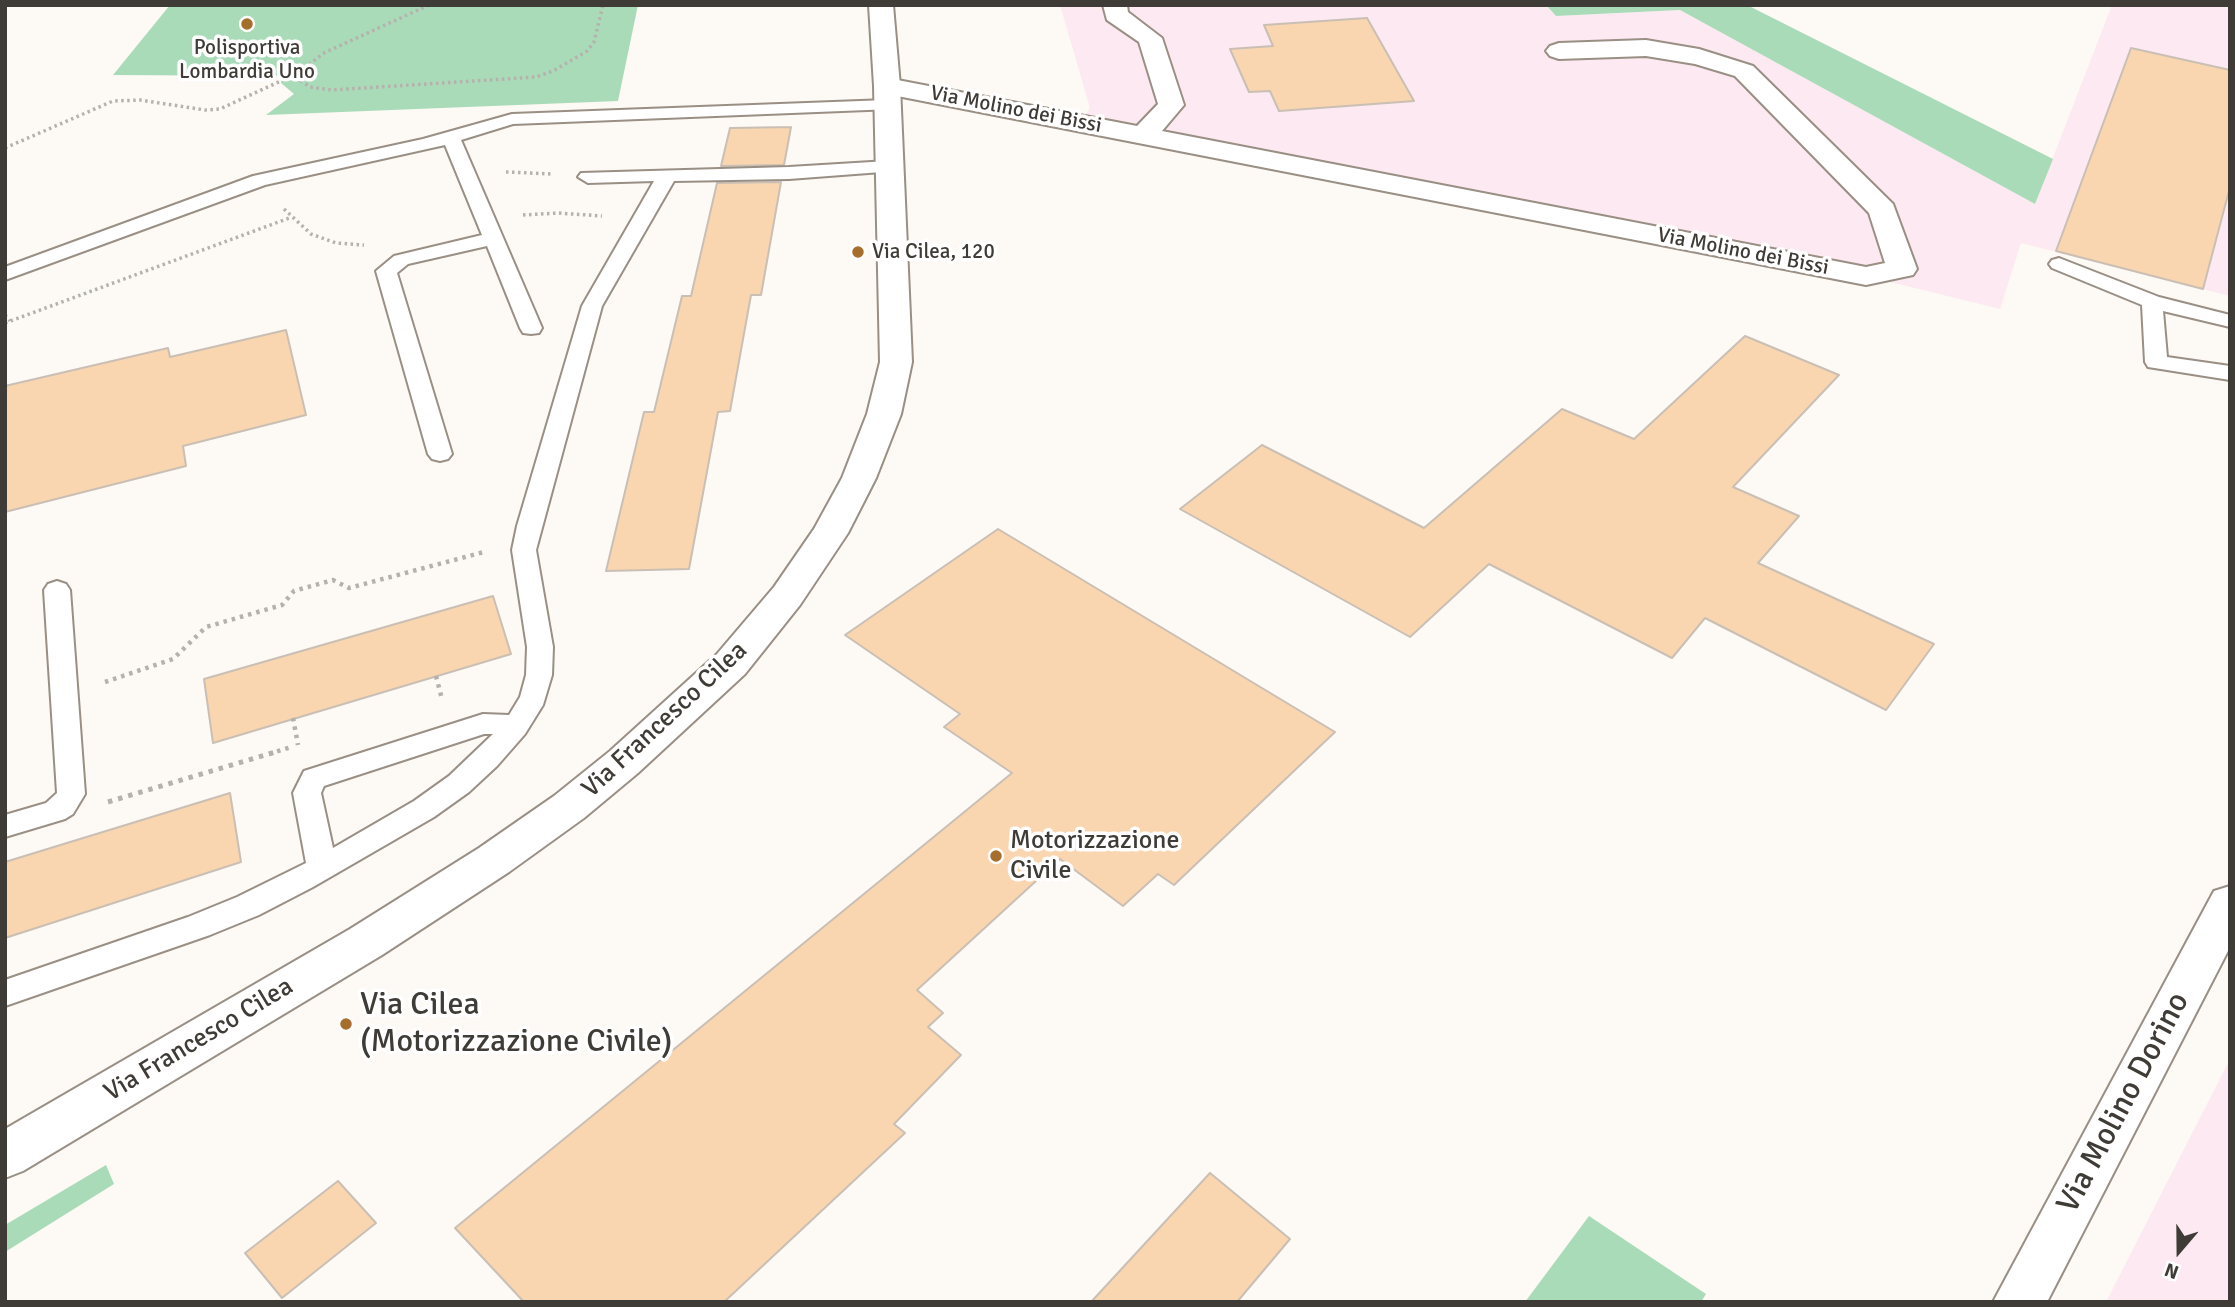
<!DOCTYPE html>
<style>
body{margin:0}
#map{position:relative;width:2235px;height:1307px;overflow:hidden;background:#fdf9f4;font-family:Signika,sans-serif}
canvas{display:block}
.frame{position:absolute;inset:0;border:7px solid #3f3b36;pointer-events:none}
.north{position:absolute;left:2144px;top:1216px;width:70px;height:70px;-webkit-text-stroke:5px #fff;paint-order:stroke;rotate:200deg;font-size:19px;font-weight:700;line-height:28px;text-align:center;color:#3f3b36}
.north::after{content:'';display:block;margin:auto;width:24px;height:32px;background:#3f3b36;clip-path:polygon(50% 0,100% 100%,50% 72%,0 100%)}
</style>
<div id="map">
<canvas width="2235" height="1307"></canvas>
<div class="frame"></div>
<div class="north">N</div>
</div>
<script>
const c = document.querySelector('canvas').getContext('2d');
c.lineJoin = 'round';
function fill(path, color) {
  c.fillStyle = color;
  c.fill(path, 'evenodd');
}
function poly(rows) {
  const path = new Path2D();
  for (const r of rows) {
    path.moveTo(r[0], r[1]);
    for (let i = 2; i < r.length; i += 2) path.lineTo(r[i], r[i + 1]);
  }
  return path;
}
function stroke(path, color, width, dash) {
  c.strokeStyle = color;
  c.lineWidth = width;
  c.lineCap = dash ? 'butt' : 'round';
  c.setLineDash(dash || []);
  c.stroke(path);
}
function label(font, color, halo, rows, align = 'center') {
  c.font = font + ' Signika,sans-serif';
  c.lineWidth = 7;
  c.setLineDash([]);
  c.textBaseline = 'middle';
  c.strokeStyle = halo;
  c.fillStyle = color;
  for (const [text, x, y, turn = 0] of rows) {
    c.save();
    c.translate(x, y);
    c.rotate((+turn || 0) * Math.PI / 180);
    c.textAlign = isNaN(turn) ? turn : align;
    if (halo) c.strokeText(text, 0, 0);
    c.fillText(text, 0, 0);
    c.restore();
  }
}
fill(poly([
 [1060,5,1546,5,1556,16,1680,10,2035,204,2112,5,2230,5,2230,296,2021,243,2000,309,1866,276,1080,122,1090,108],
 [2230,1059,2230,1302,2106,1302]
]), '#fde9f1');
fill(poly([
 [170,5,638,5,618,101,266,115,294,94,281,83,282,76,113,75],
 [1546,5,1747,5,2053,159,2035,204,1680,10,1556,16],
 [106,1165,114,1184,5,1252,5,1225],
 [1589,1216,1706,1294,1701,1302,1525,1302]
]), '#aadbb9');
const building = poly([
 [1367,18,1414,101,1279,111,1270,91,1249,92,1230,49,1273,46,1264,25,1367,18],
 [2131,48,2230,70,2230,187,2203,289,2056,251,2131,48],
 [791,127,784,165,721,166,730,128,791,127],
 [781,182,761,295,751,295,730,411,718,412,689,569,606,571,644,412,654,412,682,296,691,296,717,183,781,182],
 [286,330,306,415,183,446,186,466,5,512,5,386,168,348,170,357,286,330],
 [1745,336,1839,375,1733,487,1799,516,1758,563,1934,644,1886,710,1705,618,1672,658,1489,564,1410,637,1180,509,1262,445,1424,528,1562,409,1634,439,1745,336],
 [998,529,1335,732,1174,885,1158,874,1123,906,1060,859,917,990,943,1013,928,1027,961,1055,894,1124,905,1133,724,1302,524,1302,455,1228,1012,773,944,727,960,714,845,635,998,529],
 [493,596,511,654,213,743,204,679,493,596],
 [230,793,241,862,5,938,5,862,230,793],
 [1210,1173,1290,1239,1237,1302,1091,1302,1210,1173],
 [338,1181,376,1223,282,1298,245,1253,338,1181]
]);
fill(building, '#fad6b0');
stroke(building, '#cabfb4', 2);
const lane = poly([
 [887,100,893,101,896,105,893,109,513,124,461,140,542,328,539,333,531,334,523,333,520,328,487,246,408,264,397,273,452,454,448,459,440,461,432,459,428,454,376,271,394,256,482,235,445,145,265,185,5,280,5,267,253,176,423,139,512,114,887,100],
 [888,161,897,167,895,171,789,179,674,181,602,306,536,550,553,647,552,675,543,705,525,734,497,766,469,792,434,817,313,887,259,915,210,935,5,1006,5,980,188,917,237,897,306,863,293,793,304,771,483,714,509,715,520,697,526,675,527,647,512,550,517,526,582,306,654,181,588,183,578,177,581,173,789,167,888,161],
 [484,734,493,734,449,776,414,801,333,848,321,793,324,786,484,734],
 [2059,258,2159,297,2230,315,2230,327,2163,311,2167,357,2230,366,2230,380,2148,367,2145,362,2142,305,2052,268,2049,264,2052,260,2059,258],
 [57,581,66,584,70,590,85,794,73,814,65,819,5,837,5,815,46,803,57,793,44,590,48,584,57,581]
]);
const street = poly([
 [1103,5,1127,5,1128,12,1162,38,1184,105,1162,131,1866,267,1885,263,1869,213,1735,76,1695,64,1646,56,1559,59,1550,56,1546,51,1550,46,1559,43,1646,40,1699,49,1753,66,1893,204,1917,269,1913,275,1866,285,887,94,878,91,874,86,878,81,887,78,1137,126,1158,104,1139,42,1107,20,1103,5],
 [2230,886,2230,947,2047,1302,1993,1302,2214,891,2230,886]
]);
const secondary = poly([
 [869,5,893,5,900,86,912,362,901,414,876,478,848,533,800,605,745,674,638,773,584,818,509,872,382,955,23,1171,5,1178,5,1129,350,929,479,848,554,796,610,751,717,654,774,587,814,529,842,478,867,414,880,362,874,86,869,5]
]);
stroke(lane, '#998f84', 4);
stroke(street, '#998f84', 4);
stroke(secondary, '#998f84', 4);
stroke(poly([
 [429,5,324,53,298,73,301,81,310,87,332,90,536,77,553,71,587,51,594,42,603,5],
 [5,148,113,101,140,100,205,110,220,109,298,73],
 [506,172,553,174],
 [284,209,311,234,336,243,364,245],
 [523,215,558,213,602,216],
 [5,315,10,321],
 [5,323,292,217]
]), '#b5b1ac', 3.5, [2.5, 3.5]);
stroke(poly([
 [436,676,442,699],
 [105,682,173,659,206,627,282,605,294,591,333,580,349,588,484,552],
 [293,718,298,745],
 [269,754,291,747]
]), '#b5b1ac', 4.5, [3.5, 5]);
stroke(poly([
 [108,802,275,752]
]), '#b5b1ac', 5, [4.5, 6]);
fill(lane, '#fff');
fill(street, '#fff');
fill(secondary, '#fff');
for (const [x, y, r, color] of [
 [247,24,7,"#a66e2b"],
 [858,252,7,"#a66e2b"],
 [996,856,7,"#a66e2b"],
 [346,1024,7,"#a66e2b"]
]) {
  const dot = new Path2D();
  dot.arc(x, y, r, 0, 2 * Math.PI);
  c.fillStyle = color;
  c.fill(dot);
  stroke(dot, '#fff', 2.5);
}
label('21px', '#3f3b36', '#fff', [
 ["Polisportiva",247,48],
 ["Lombardia Uno",247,72],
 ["Via Cilea, 120",872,252,"left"]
]);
label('21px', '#3f3b36', '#fff', [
 ["Via Molino dei Bissi",1016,110,11],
 ["Via Molino dei Bissi",1743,252,11]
]);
label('26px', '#3f3b36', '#fff', [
 ["Via Francesco Cilea",665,720,-43],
 ["Via Francesco Cilea",199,1040,-31]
]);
label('26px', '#3f3b36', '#fff', [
 ["Motorizzazione",1010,841],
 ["Civile",1010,871]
], 'left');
label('32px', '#3f3b36', '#fff', [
 ["Via Cilea",360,1006],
 ["(Motorizzazione Civile)",360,1043]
], 'left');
label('32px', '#3f3b36', '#fff', [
 ["Via Molino Dorino",2124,1103,-62]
]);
</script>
